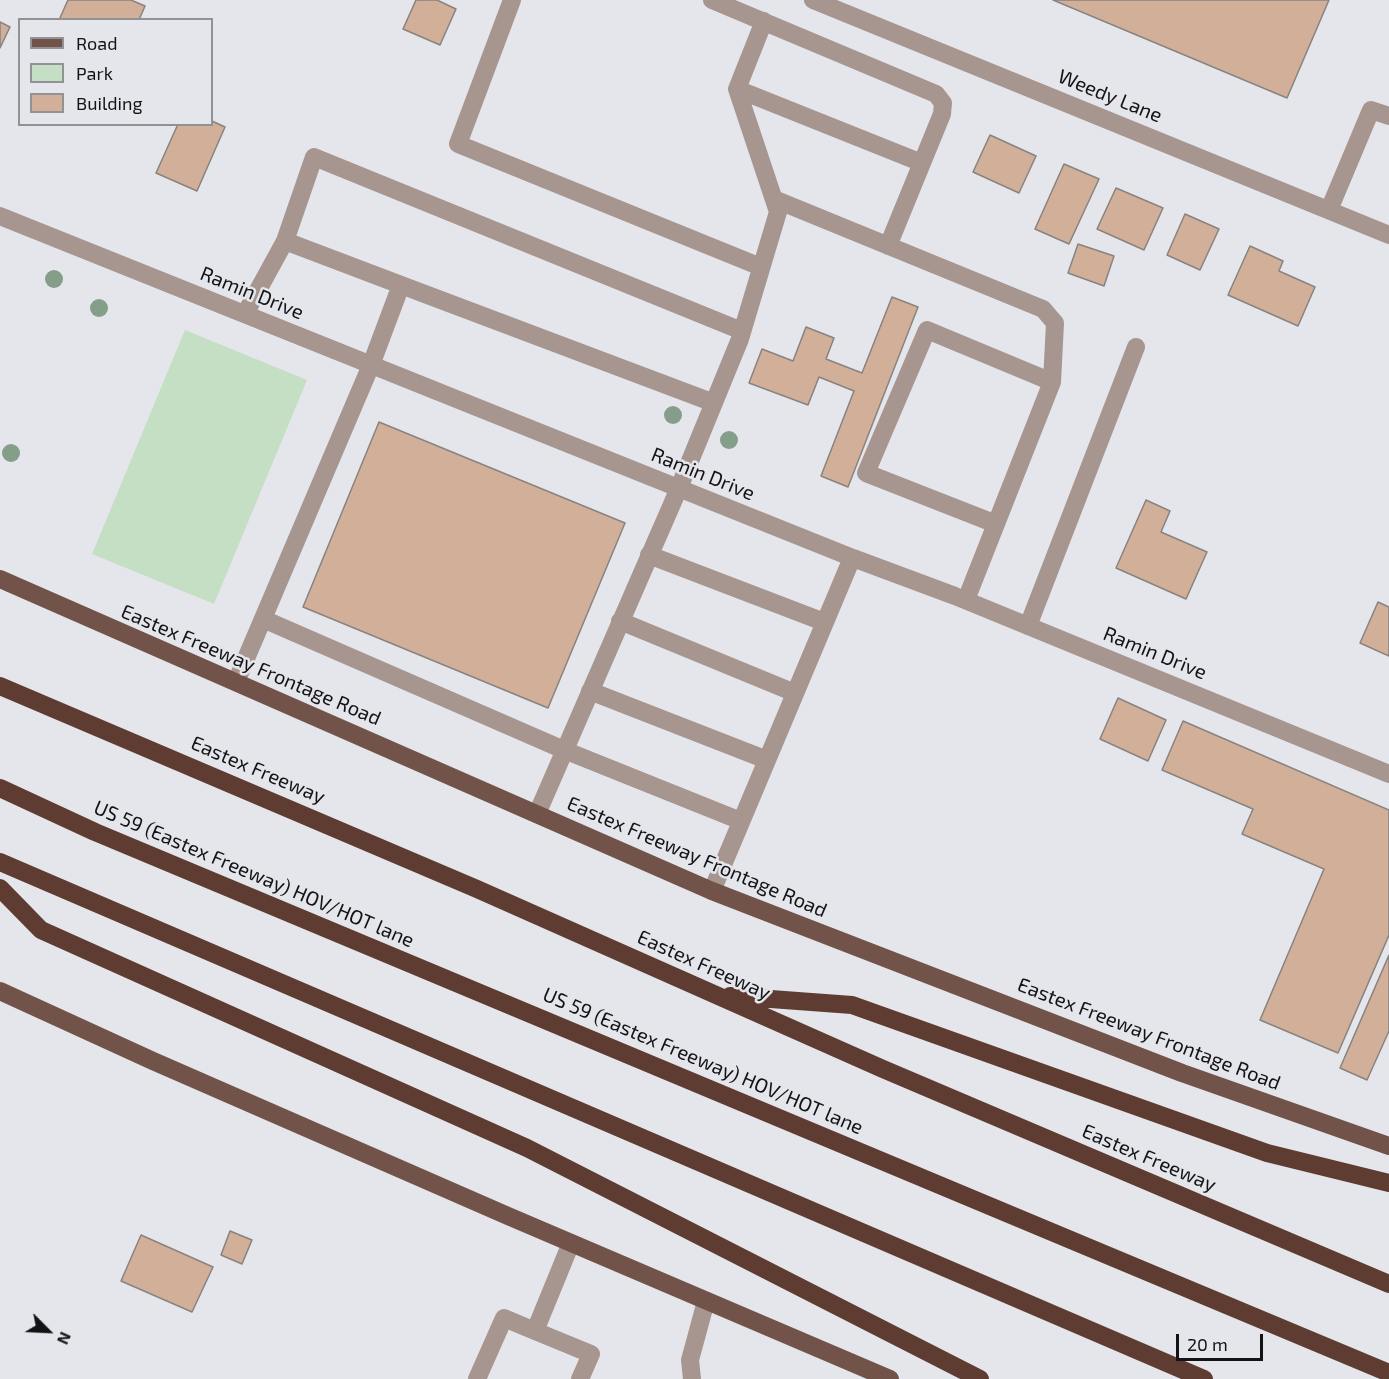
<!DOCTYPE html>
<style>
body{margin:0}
#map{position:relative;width:1389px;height:1379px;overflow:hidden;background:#e5e6eb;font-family:"Exo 2",sans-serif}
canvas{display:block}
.legend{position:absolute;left:18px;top:18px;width:195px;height:108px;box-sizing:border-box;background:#e5e6eb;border:2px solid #919295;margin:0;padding:8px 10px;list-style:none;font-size:18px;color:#131315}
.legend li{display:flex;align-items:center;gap:12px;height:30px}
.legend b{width:30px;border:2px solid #919295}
.north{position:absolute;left:18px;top:1301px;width:60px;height:60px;-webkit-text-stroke:4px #e5e6eb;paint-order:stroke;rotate:114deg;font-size:16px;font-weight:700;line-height:24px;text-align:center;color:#131315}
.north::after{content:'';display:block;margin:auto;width:21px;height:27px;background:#131315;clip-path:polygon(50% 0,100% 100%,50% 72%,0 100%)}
.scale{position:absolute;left:1176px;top:1334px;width:87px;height:27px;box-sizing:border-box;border:3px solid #131315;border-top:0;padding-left:8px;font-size:18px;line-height:21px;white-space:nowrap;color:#131315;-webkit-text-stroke:4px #e5e6eb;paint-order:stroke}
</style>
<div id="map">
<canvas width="1389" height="1379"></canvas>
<ul class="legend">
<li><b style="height:8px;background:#725349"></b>Road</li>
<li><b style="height:16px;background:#c4dfc4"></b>Park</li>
<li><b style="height:16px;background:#d2af98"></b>Building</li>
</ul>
<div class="north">N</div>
<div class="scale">20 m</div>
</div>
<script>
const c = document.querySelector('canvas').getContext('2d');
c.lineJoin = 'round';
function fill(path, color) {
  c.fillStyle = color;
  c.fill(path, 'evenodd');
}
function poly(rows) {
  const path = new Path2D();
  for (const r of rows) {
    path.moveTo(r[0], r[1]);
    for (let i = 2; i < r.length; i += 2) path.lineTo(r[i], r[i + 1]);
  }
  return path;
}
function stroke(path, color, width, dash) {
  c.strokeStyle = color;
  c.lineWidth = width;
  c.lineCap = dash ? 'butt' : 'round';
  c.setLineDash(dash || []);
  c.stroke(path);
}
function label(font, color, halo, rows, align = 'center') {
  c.font = font + ' "Exo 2",sans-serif';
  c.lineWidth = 5;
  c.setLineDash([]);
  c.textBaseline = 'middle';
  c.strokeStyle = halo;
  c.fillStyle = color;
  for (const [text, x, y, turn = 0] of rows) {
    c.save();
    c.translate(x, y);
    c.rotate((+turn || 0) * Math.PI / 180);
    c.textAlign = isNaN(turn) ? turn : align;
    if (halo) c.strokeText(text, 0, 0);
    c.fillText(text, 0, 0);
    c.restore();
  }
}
fill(poly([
 [185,330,307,380,214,604,92,554]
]), '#c4dfc4');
const building = poly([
 [68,0,131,0,145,6,139,20,59,20,68,0],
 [416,0,437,0,456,9,440,45,403,29,416,0],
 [1053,0,1329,0,1287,98,1053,0],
 [0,22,10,27,0,48,0,22],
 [212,121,225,127,197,191,156,173,178,124,212,124,212,121],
 [990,135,1036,156,1019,193,973,172,990,135],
 [1064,164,1099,179,1069,244,1035,229,1064,164],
 [1116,188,1163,208,1144,250,1097,229,1116,188],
 [1185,214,1219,229,1200,270,1167,255,1185,214],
 [1078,244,1114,256,1104,286,1068,273,1078,244],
 [1250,246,1283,261,1279,271,1315,287,1298,326,1228,295,1250,246],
 [892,297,918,307,848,487,821,476,854,391,819,377,808,405,749,383,762,349,793,361,806,327,834,338,826,359,862,373,892,297],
 [379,422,625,523,548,708,303,607,379,422],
 [1146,500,1170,511,1161,532,1207,552,1186,599,1116,568,1146,500],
 [1378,602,1389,607,1389,656,1360,643,1378,602],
 [1118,698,1166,720,1148,761,1100,739,1118,698],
 [1183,721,1389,810,1389,935,1338,1053,1260,1020,1324,869,1242,834,1253,809,1162,770,1183,721],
 [1389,955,1389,1031,1367,1080,1340,1068,1389,955],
 [230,1231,252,1240,242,1264,221,1255,230,1231],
 [141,1235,213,1267,192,1312,121,1281,141,1235]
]);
fill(building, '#d2af98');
stroke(building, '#888380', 1.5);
stroke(poly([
 [512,0,458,144,761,267],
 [712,0,936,94,943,103,942,114,888,246],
 [813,0,1389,235],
 [737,89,922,163],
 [774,199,1043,309,1055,323,1052,382,966,600],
 [1329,210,1371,110,1389,116],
 [0,216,853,558,955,596,1389,774],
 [285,241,314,157,742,331],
 [245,314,285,241,401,285],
 [996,524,866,473,927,330,1052,382],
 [649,555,824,622],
 [263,619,564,750,741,821],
 [620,621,795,693],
 [1028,626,1136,347],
 [236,682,371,365,401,285,714,403],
 [590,691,767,760],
 [537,814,679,488,740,339,778,212,737,89,764,21],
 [712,891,852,558],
 [535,1331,591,1354,580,1379],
 [477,1379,504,1318,535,1331,571,1243],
 [692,1379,690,1360,706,1301]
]), '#a79690', 18);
stroke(poly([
 [0,579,712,891,1182,1073,1389,1146],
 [0,991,153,1061,508,1216,890,1379]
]), '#725349', 18);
stroke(poly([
 [0,686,477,889,883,1069,1389,1284],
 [0,788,95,832,1389,1373],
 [0,862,1204,1379],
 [0,888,41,930,527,1148,980,1379],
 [730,996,852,1005,1267,1153,1389,1183]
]), '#5e3c31', 18);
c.fillStyle = '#859e8a';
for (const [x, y] of [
 [54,279],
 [99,308],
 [673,415],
 [729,440],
 [11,453]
]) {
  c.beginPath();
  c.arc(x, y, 9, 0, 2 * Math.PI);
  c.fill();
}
label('20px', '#131315', '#e5e6eb', [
 ["Weedy Lane",1110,96,22],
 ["Ramin Drive",252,293,22],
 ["Ramin Drive",703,474,22],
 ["Ramin Drive",1155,653,22],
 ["Eastex Freeway Frontage Road",251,665,23],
 ["Eastex Freeway",258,770,23],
 ["Eastex Freeway Frontage Road",697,857,23],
 ["US 59 (Eastex Freeway) HOV/HOT lane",254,874,23],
 ["Eastex Freeway",704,965,24],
 ["Eastex Freeway Frontage Road",1149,1034,21],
 ["US 59 (Eastex Freeway) HOV/HOT lane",703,1061,23],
 ["Eastex Freeway",1149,1158,23]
]);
</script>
